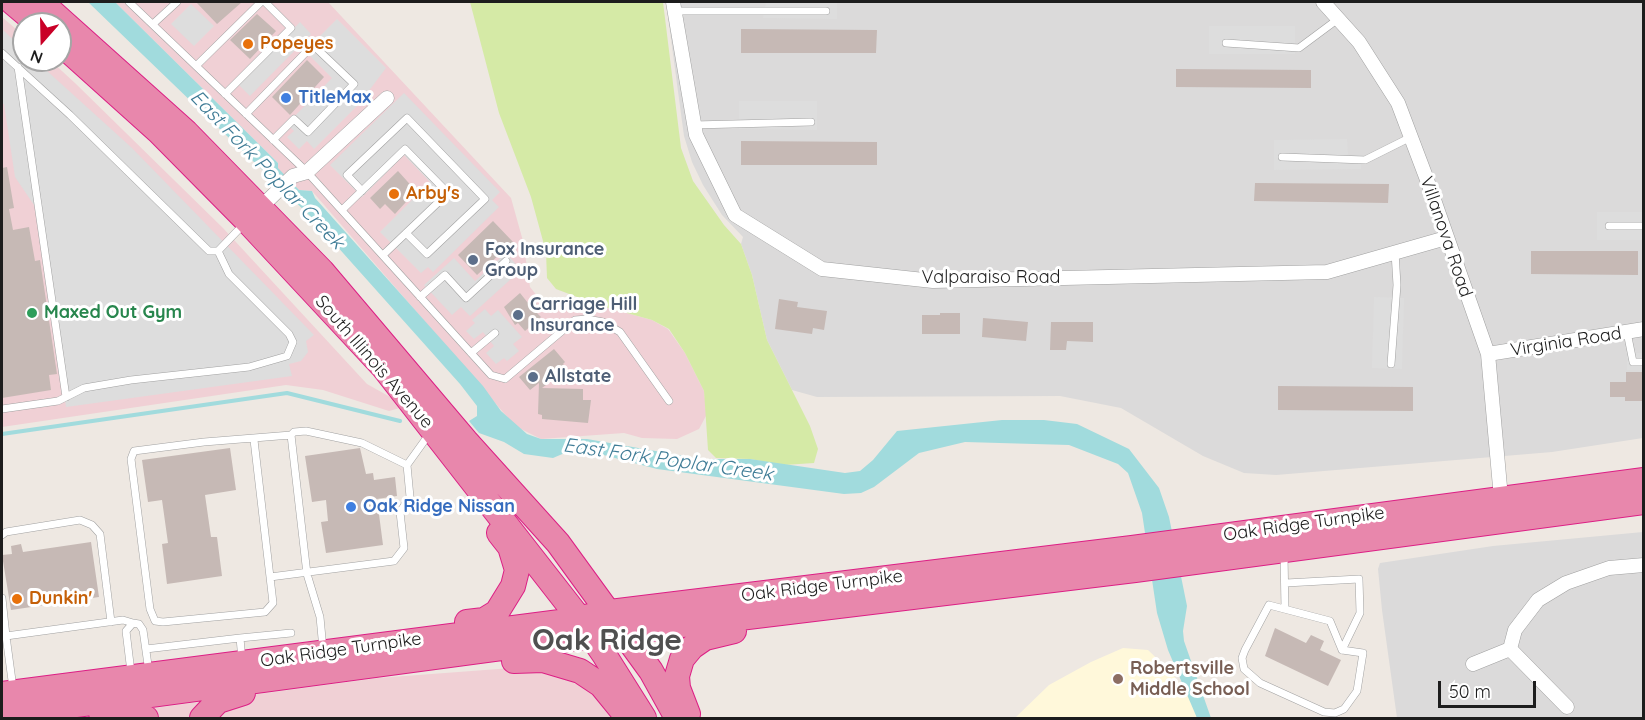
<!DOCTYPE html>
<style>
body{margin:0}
#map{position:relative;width:1645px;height:720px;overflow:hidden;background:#eee8e2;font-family:Quicksand,sans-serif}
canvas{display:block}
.frame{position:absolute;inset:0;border:3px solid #1d1d1d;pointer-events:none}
.north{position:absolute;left:12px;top:12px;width:60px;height:60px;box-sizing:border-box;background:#fff;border:2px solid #a5a5a5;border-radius:50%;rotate:200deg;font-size:16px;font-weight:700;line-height:24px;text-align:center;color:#1d1d1d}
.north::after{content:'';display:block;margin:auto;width:21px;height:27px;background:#c90027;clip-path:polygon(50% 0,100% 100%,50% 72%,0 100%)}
.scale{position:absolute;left:1438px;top:681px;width:98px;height:27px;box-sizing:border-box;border:3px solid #1d1d1d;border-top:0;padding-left:8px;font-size:18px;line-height:21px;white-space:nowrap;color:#1d1d1d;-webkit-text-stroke:4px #fff;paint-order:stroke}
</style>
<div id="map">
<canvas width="1645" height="720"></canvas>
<div class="frame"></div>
<div class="north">N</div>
<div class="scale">50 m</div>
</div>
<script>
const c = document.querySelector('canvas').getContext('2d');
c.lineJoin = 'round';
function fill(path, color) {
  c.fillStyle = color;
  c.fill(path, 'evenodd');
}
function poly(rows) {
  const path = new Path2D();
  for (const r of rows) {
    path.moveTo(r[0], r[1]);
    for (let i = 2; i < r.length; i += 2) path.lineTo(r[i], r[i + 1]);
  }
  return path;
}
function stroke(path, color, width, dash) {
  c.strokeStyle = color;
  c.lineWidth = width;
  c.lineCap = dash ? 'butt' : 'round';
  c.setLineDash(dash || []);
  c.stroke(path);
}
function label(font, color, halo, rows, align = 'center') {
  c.font = font + ' Quicksand,sans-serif';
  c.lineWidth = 6;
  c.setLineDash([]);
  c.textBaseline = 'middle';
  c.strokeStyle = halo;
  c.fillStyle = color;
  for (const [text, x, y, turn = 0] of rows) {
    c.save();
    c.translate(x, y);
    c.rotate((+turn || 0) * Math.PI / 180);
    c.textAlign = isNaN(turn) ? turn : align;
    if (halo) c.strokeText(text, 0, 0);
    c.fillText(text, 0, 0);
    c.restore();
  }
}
fill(poly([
 [666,2,1643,2,1643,438,1552,452,1276,475,1244,473,1203,456,1121,408,1060,396,817,397,792,390,767,340,752,275,741,244,743,237,722,215,703,185,692,162,684,136],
 [1643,532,1643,718,1397,718,1382,610,1378,569,1380,563,1493,546]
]), '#dbdada');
fill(poly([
 [115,2,328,2,511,198,523,241,530,287,538,297,569,306,598,305,652,320,668,329,685,353,704,391,707,414,699,429,677,439,642,438,624,433,541,439,515,426,312,191,299,190,277,168,278,163],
 [2,17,24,36,24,60,50,60,75,83,223,228,367,384,392,398,400,408,389,411,323,390,286,385,2,427],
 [525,667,558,670,592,692,615,718,139,718,147,709,378,678]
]), '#f0d0d5');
fill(poly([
 [1123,648,1148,650,1172,673,1193,704,1197,718,1015,718,1049,685,1091,662]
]), '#fff8da');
fill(poly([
 [470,2,663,2,681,148,693,181,724,225,741,244,752,275,767,340,810,426,818,449,814,463,784,465,750,459,716,458,708,450,704,391,685,353,669,329,652,320,598,305,556,289,547,278,546,252,531,197,499,113]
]), '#d5eaa6');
fill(poly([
 [766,2,837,2,837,19,763,18],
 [191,4,214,26,194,46,171,24],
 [337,19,386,68,359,104,314,149,307,141,299,149,287,137,294,131,287,124,332,78,305,51],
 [300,22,311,34,250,96,239,85],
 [1209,26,1295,26,1295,54,1209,54],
 [2,29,24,50,24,60,35,60,132,148,314,335,306,341,308,352,301,361,289,364,292,376,66,407,36,208,15,177,4,104,2,104],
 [404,93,500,192,492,200,499,207,433,272,428,267,421,273,380,232,430,182,404,155,362,197,330,165],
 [739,101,817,101,817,130,739,129],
 [1347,139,1348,155,1361,155,1361,169,1274,170,1274,140],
 [1597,212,1643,212,1643,240,1597,240],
 [506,253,521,270,470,316,461,307,452,315,424,285,454,258,475,281],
 [1374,297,1404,298,1402,369,1372,368],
 [485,309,491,316,498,310,522,337,513,344,519,351,507,361,504,358,496,364,486,353,494,346,483,332,474,339,466,331,475,323,472,320],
 [1627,353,1643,353,1643,370,1627,370]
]), '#ddd');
fill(poly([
 [88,2,115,2,278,163,278,168,299,190,312,191,315,198,483,386,501,411,527,434,541,439,587,439,701,459,750,459,845,473,860,471,873,460,897,431,1002,420,1044,420,1077,424,1129,449,1159,488,1169,517,1187,606,1183,631,1184,641,1211,718,1197,718,1168,650,1157,613,1142,513,1128,473,1118,464,1069,445,965,442,919,453,874,487,861,493,844,494,657,469,596,453,567,452,553,458,524,454,504,442,479,433,469,421,477,416,477,406,460,384,310,216]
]), '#a1dbdd');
stroke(poly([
 [2,434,287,393,400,421]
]), '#a1dbdd', 4);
fill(poly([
 [196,2,242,2,217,24],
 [257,14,276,31,250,59,230,40],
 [741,29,877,30,876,53,741,53],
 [307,60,324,77,290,115,272,97],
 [1176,69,1311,70,1311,88,1176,87],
 [741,141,877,142,877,165,741,165],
 [7,167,14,208,9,209,13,230,29,227,35,261,40,260,57,374,49,375,51,390,2,398,2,168],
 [398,171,416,191,395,214,385,204,380,209,370,198],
 [1255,183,1389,184,1388,203,1254,201],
 [493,221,513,242,477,275,458,255],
 [1531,251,1638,251,1638,275,1531,274],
 [520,293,528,303,533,299,538,306,534,310,541,317,525,331,518,323,515,325,504,307],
 [779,299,798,302,797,307,827,311,824,330,813,328,812,334,775,329],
 [940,313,960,313,960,334,922,334,922,315,940,315],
 [983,318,1028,322,1026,341,982,337],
 [1051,322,1093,322,1093,342,1067,341,1066,350,1050,350],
 [554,349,565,362,563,364,567,369,542,388,583,389,583,400,591,400,588,423,542,419,542,415,538,414,539,383,530,390,519,377],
 [1626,372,1644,372,1644,401,1625,401,1625,397,1610,397,1610,382,1626,382],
 [1278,386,1413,387,1413,411,1278,410],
 [230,448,236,490,205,495,211,537,217,537,222,576,167,584,162,544,168,543,162,500,148,502,142,460],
 [360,448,366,474,373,473,374,480,395,477,397,496,377,499,383,545,326,553,321,522,328,521,326,500,312,502,305,456],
 [91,542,99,597,11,610,2,555,12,554,11,546,21,544,23,552],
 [1275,628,1306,643,1311,635,1324,641,1320,650,1341,660,1328,686,1265,656]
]), '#c6b9b5');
const lane = poly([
 [129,2,307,172,491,375,505,379,575,320,587,319,603,322,620,332,669,401],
 [675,11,826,11],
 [153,24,177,2],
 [1226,43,1299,48,1338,19],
 [2,53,70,115,209,251,218,251,244,224],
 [196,66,261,2],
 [18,67,66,397],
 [225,94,291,28,265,2],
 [246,114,313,45,354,84,308,132,294,119,273,140],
 [694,125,811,122],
 [1282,157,1365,160,1411,137],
 [362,191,347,175,407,118,485,199,427,254,406,233],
 [342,210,405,149,448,193,383,255],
 [1609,226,1644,226],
 [420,297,445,275,466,298,506,261],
 [1627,332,1633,362,1644,362],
 [471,353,495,333],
 [1391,364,1397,285,1395,252],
 [2,409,58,401,84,388,131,380,249,367,287,356,293,342,289,334,229,274,218,251],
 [291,435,204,442,134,451,131,459,150,609,155,621,163,622,265,612,273,603,270,577,394,561,404,548,400,512,410,497,407,465,430,433],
 [254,440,270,577],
 [2,535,6,532,80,520,92,525,100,534,111,622],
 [1284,554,1285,609],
 [1286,583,1359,579,1360,613,1342,650],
 [2,598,6,636],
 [1269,605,1330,621,1342,650,1363,653,1357,691,1344,709,1335,713,1324,712,1260,683,1244,669,1242,658,1245,650,1269,605],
 [240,638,291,633],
 [146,649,240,638,242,660],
 [323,649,320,617,307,574,291,435,294,432,306,431,362,443,407,465],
 [131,672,126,631,133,623,139,624,143,630,149,672],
 [13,688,6,636,123,620,133,623]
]);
const street = poly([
 [673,2,696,135,735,215,822,269,933,281,1327,272,1446,238],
 [1323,2,1359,42,1398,103,1426,177,1488,354,1501,498],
 [261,207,293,176,307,172,387,98],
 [1488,354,1644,329],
 [1510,649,1567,707],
 [1473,664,1510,649,1515,630,1538,600,1566,583,1609,568,1644,565]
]);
const highway = poly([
 [12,2,38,24],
 [41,2,186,132,322,271,466,441,558,543,651,671,677,718],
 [60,43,159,132,247,221,384,368,579,618,605,656,644,718],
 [467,622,484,620,497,612,513,586,517,570,510,547,499,533],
 [514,661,543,660,580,671,601,685,628,718],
 [2,694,560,622,610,612,1132,548,1644,480],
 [101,713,122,712,146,718],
 [688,714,678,688,677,676,682,659,692,647,705,638,734,631],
 [2,715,591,636,1135,570,1644,502],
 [202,718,218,701,243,693]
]);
stroke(lane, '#a1a1a1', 8);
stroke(street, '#a1a1a1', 15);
stroke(highway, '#dc1f85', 26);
stroke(lane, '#fff', 7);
stroke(street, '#fff', 14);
stroke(highway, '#e887ac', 24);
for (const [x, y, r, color] of [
 [248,44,6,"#e8710a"],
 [286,98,6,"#3f7fe0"],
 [394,194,6,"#e8710a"],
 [473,260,6,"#5c6f8a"],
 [32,313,6,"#2e9e5b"],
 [518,315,6,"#5c6f8a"],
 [533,377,6,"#5c6f8a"],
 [351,507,6,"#3f7fe0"],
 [17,599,6,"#e8710a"],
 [1118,679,6,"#8d6e63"]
]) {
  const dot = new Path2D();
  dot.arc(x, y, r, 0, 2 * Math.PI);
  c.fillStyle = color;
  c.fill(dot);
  stroke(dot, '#fff', 2);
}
label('bold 18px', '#c56008', '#fff', [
 ["Popeyes",260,44],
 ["Arby's",406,194],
 ["Dunkin'",29,599]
], 'left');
label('bold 18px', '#366cbe', '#fff', [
 ["TitleMax",298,98],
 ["Oak Ridge Nissan",363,507]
], 'left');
label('18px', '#1d1d1d', '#fff', [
 ["Villanova Road",1446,237,71],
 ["Valparaiso Road",991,278],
 ["Virginia Road",1566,342,-9],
 ["South Illinois Avenue",374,362,49],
 ["Oak Ridge Turnpike",1304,524,-8],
 ["Oak Ridge Turnpike",822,586,-7],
 ["Oak Ridge Turnpike",341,650,-8]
]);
label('bold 18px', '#4e5e75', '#fff', [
 ["Fox Insurance",485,250],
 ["Group",485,271],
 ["Carriage Hill",530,305],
 ["Insurance",530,326],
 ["Allstate",545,377]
], 'left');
label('bold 18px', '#27864d', '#fff', [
 ["Maxed Out Gym",44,313]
], 'left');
label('bold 18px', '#785e54', '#fff', [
 ["Robertsville",1130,669],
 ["Middle School",1130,690]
], 'left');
label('italic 20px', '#3f7c96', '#fff', [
 ["East Fork Poplar Creek",267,170,46],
 ["East Fork Poplar Creek",668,460,8]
]);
label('bold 30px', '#505050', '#fff', [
 ["Oak Ridge",607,641]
]);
</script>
